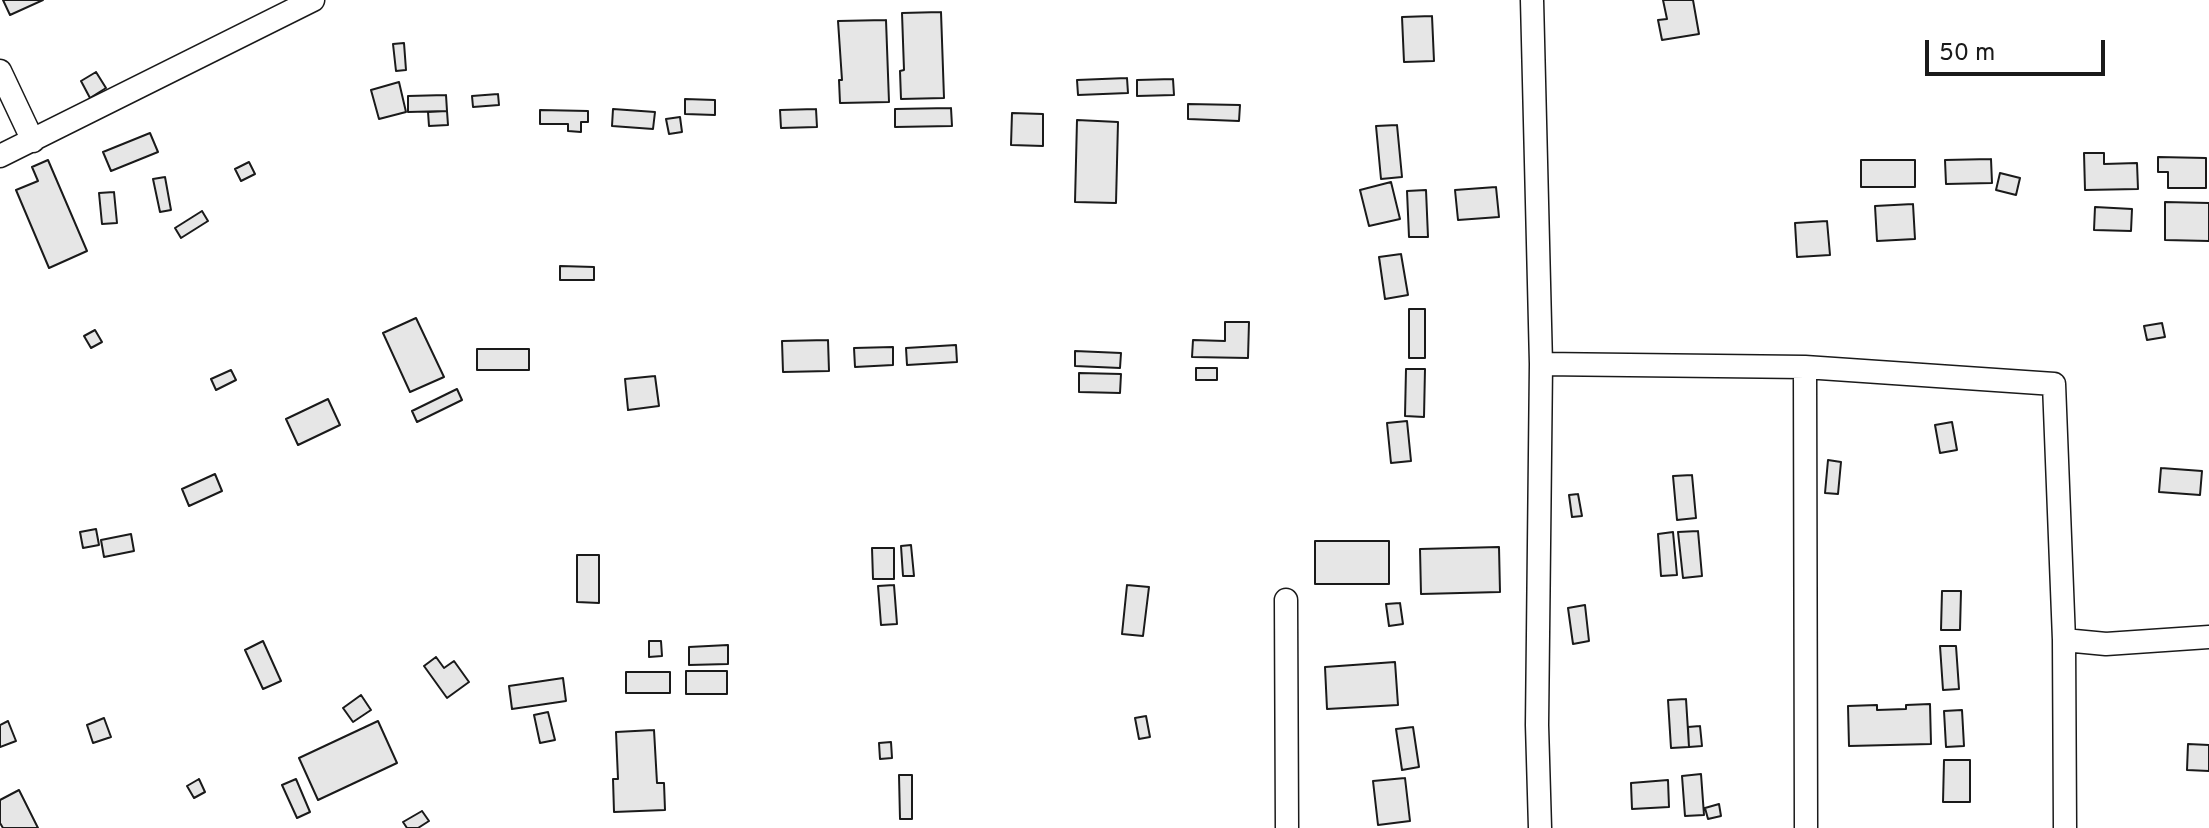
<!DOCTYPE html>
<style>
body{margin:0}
#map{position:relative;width:2209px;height:828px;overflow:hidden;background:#fff;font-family:Overpass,sans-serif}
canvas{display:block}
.scale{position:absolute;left:1925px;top:40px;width:180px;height:36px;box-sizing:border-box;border:4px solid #1a1a1a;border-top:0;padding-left:10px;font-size:24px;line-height:28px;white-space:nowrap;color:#1a1a1a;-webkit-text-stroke:6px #fff;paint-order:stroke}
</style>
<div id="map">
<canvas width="2209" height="828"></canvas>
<div class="scale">50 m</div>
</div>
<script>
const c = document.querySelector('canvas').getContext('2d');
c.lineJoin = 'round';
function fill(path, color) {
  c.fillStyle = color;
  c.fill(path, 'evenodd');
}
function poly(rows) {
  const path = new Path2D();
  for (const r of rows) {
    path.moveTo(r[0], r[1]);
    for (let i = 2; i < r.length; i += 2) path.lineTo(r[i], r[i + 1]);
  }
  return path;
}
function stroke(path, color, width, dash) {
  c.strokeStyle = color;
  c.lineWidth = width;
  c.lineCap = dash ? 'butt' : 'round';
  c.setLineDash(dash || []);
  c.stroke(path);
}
const building = poly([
 [3,0,43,0,10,15,3,0],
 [1663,0,1693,0,1699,34,1662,40,1658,20,1667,19,1663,0],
 [941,12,944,98,901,99,900,71,904,70,902,13,941,12],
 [1432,16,1434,61,1404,62,1402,17,1432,16],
 [886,20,889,102,840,103,839,80,842,80,838,21,886,20],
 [404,43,406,70,396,71,393,44,404,43],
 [96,72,106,88,90,98,81,81,96,72],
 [1127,78,1128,93,1078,95,1077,80,1127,78],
 [1173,79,1174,95,1137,96,1137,80,1173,79],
 [399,82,406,112,379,119,371,90,399,82],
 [498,94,499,105,473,107,472,96,498,94],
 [446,95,447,111,408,112,408,96,446,95],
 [685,99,715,100,715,115,685,114,685,99],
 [1188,104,1240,105,1239,121,1188,119,1188,104],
 [951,108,952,126,895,127,895,109,951,108],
 [613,109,655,112,653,129,612,126,613,109],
 [816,109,817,127,781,128,780,110,816,109],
 [540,110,588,111,588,122,581,122,581,132,568,131,568,124,540,124,540,110],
 [447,111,448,125,429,126,428,112,447,111],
 [1012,113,1043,114,1043,146,1011,145,1012,113],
 [680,117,682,132,669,134,666,119,680,117],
 [1077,120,1118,122,1116,203,1075,202,1077,120],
 [1397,125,1402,177,1381,179,1376,126,1397,125],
 [150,133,158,152,111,171,103,152,150,133],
 [2084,153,2104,153,2104,164,2137,163,2138,189,2085,190,2084,153],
 [2158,157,2206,158,2206,188,2168,188,2168,172,2158,172,2158,157],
 [1991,159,1992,183,1946,184,1945,160,1991,159],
 [48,160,87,251,49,268,16,190,38,181,32,167,48,160],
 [1861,160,1915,160,1915,187,1861,187,1861,160],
 [249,162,255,174,241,181,235,169,249,162],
 [2000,173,2020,178,2016,195,1996,190,2000,173],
 [165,177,171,210,160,212,153,179,165,177],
 [1391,182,1400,219,1369,226,1360,190,1391,182],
 [1496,187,1499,217,1458,220,1455,190,1496,187],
 [1426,190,1428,237,1409,237,1407,191,1426,190],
 [114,192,117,223,102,224,99,193,114,192],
 [2165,202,2209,203,2209,241,2165,240,2165,202],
 [1913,204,1915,239,1877,241,1875,206,1913,204],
 [2095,207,2132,209,2131,231,2094,230,2095,207],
 [202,211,208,221,181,238,175,228,202,211],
 [1827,221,1830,255,1797,257,1795,223,1827,221],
 [1401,254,1408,295,1385,299,1379,257,1401,254],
 [560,266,594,267,594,280,560,280,560,266],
 [1409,309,1425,309,1425,358,1409,358,1409,309],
 [416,318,444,377,410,392,383,333,416,318],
 [1225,322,1249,322,1248,358,1192,357,1193,340,1225,341,1225,322],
 [2162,323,2165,337,2147,340,2144,326,2162,323],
 [95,330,102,342,91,348,84,336,95,330],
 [828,340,829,371,783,372,782,341,828,340],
 [956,345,957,362,907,365,906,348,956,345],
 [893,347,893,365,855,367,854,348,893,347],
 [477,349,529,349,529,370,477,370,477,349],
 [1075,351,1121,353,1120,368,1075,366,1075,351],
 [1196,368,1217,368,1217,380,1196,380,1196,368],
 [1406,369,1425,369,1424,417,1405,416,1406,369],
 [231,370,236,380,216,390,211,379,231,370],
 [1079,373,1121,374,1120,393,1079,392,1079,373],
 [655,376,659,406,628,410,625,379,655,376],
 [457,389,462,400,417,422,412,411,457,389],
 [328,399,340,425,298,445,286,419,328,399],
 [1407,421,1411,461,1391,463,1387,423,1407,421],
 [1952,422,1957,450,1940,453,1935,425,1952,422],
 [1828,460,1841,462,1838,494,1825,493,1828,460],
 [2161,468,2202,471,2200,495,2159,492,2161,468],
 [215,474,222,491,189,506,182,489,215,474],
 [1692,475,1696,518,1677,520,1673,476,1692,475],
 [1578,494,1582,516,1572,517,1569,495,1578,494],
 [96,529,99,545,83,548,80,532,96,529],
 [1698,531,1702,576,1683,578,1678,532,1698,531],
 [1673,532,1677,575,1661,576,1658,534,1673,532],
 [131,534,134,551,104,557,101,540,131,534],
 [1315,541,1389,541,1389,584,1315,584,1315,541],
 [911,545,914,576,903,576,901,546,911,545],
 [1499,547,1500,592,1421,594,1420,549,1499,547],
 [872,548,894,548,894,579,873,579,872,548],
 [577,555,599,555,599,603,577,602,577,555],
 [894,585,897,624,881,625,878,586,894,585],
 [1127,585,1149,587,1143,636,1122,634,1127,585],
 [1942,591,1961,591,1960,630,1941,630,1942,591],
 [1400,603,1403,624,1389,626,1386,604,1400,603],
 [1585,605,1589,641,1573,644,1568,608,1585,605],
 [263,641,281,681,263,689,245,650,263,641],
 [649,641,661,641,662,656,649,657,649,641],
 [728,645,728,664,689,665,689,647,728,645],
 [1940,646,1956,646,1959,689,1943,690,1940,646],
 [436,657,444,668,454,661,469,682,447,698,424,666,436,657],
 [1395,662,1398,705,1327,709,1325,667,1395,662],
 [686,671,727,671,727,694,686,694,686,671],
 [626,672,670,672,670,693,626,693,626,672],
 [563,678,566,701,512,709,509,686,563,678],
 [361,695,371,710,353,722,343,708,361,695],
 [1686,699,1689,747,1671,748,1668,700,1686,699],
 [1930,704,1931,744,1849,746,1848,706,1877,705,1877,710,1906,709,1906,705,1930,704],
 [1962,710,1964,746,1946,747,1944,711,1962,710],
 [548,712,555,740,540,743,534,715,548,712],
 [1146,716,1150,737,1139,739,1135,718,1146,716],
 [104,718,111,737,93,743,87,725,104,718],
 [8,721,16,741,0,747,0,725,8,721],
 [378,721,397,763,318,800,299,758,378,721],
 [1700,726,1702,746,1689,747,1688,727,1700,726],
 [1413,727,1419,767,1402,770,1396,729,1413,727],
 [654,730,657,783,664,783,665,810,614,812,613,779,618,779,616,732,654,730],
 [891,742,892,758,880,759,879,743,891,742],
 [2188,744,2209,745,2209,771,2187,770,2188,744],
 [1944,760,1970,760,1970,802,1943,802,1944,760],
 [1701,774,1704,815,1685,816,1682,776,1701,774],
 [899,775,912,775,912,819,900,819,899,775],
 [1405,778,1410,821,1378,825,1373,781,1405,778],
 [199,779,205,792,194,798,187,786,199,779],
 [296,779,310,812,297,818,282,785,296,779],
 [1668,780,1669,807,1632,809,1631,783,1668,780],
 [19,790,38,828,3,828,0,823,0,800,19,790],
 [1719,804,1721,816,1708,819,1705,808,1719,804],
 [422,811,429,821,418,828,407,828,403,822,422,811]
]);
fill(building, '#e6e6e6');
stroke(building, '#1a1a1a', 2);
const minor = poly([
 [1532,0,1541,364,1537,725,1540,828],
 [0,71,33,141],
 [0,156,313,0],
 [1541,364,1805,367,2054,384,2064,640,2065,828],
 [1805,367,1806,828],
 [1286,600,1287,828],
 [2064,640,2106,644,2209,637]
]);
stroke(minor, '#1a1a1a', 25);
stroke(minor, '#fff', 22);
</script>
